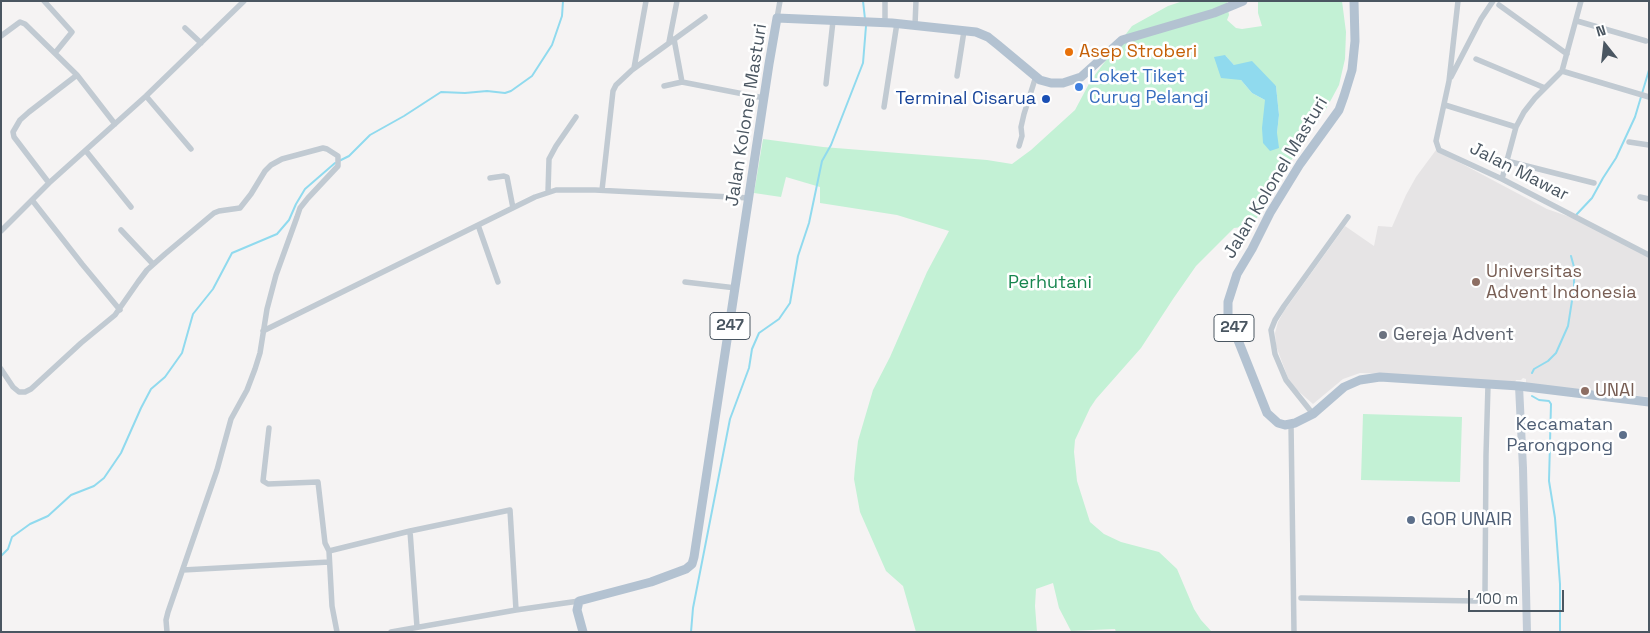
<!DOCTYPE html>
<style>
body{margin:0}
#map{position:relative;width:1650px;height:633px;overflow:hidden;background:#f5f3f3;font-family:"Space Grotesk",sans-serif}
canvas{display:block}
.frame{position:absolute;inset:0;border:2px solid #4a5661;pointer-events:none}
.north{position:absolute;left:1580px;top:20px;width:50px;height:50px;-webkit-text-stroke:4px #fff;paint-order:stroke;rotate:344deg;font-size:14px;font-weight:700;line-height:20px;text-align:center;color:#4a5661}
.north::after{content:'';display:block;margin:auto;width:18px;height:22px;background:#4a5661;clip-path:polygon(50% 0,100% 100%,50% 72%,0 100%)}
.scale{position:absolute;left:1468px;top:590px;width:96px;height:22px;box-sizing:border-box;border:2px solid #4a5661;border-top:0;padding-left:6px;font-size:15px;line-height:18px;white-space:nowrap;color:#4a5661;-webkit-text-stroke:4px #fff;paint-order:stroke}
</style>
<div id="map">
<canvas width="1650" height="633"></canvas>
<div class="frame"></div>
<div class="north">N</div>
<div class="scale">100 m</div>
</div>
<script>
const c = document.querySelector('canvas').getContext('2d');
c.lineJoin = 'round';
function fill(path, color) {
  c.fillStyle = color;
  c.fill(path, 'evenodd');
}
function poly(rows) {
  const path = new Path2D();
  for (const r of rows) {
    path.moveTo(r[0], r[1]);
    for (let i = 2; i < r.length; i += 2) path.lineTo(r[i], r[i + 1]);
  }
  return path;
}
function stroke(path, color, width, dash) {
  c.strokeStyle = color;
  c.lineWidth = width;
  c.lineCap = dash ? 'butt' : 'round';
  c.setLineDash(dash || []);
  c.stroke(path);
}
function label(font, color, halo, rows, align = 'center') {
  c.font = font + ' "Space Grotesk",sans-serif';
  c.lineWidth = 5;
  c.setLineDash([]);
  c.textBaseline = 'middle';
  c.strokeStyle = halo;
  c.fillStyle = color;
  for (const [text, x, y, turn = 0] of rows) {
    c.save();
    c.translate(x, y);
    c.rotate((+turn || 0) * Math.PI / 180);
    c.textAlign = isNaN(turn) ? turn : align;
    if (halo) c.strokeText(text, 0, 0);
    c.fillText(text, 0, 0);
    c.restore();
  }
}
fill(poly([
 [1436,150,1547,209,1573,218,1649,257,1649,397,1526,384,1526,379,1523,378,1521,380,1516,380,1514,385,1387,374,1360,373,1343,379,1313,404,1297,390,1288,378,1276,346,1275,333,1278,322,1284,311,1345,226,1374,246,1378,226,1392,227,1406,195,1416,177]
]), '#e6e4e5');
fill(poly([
 [1183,1,1228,1,1227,3,1229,15,1227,20,1236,28,1242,29,1262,26,1258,13,1258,1,1342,1,1346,32,1345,59,1339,85,1325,111,1317,122,1307,130,1299,149,1288,165,1267,204,1251,226,1234,228,1196,266,1173,299,1141,348,1096,399,1090,408,1075,440,1074,452,1077,481,1090,522,1104,534,1121,542,1159,552,1177,569,1194,609,1201,620,1212,632,1116,632,1115,629,1071,631,1059,608,1053,583,1036,589,1035,606,1037,632,916,632,903,586,886,571,860,512,854,479,855,467,858,441,873,390,890,357,927,272,949,231,897,215,820,203,820,187,786,177,781,197,754,193,763,139,823,147,987,160,1012,164,1031,150,1075,110,1091,80,1132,26,1168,6],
 [1225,55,1234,65,1276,86,1279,115,1277,133,1265,100,1252,93,1241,80],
 [1363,414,1462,417,1460,482,1361,480]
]), '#c3f1d5');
fill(poly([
 [1225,55,1234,65,1252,61,1276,86,1279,115,1277,133,1279,148,1270,151,1263,143,1262,128,1265,100,1252,93,1241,80,1221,78,1214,57]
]), '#90daee');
stroke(poly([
 [863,1,865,19],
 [339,161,349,156,370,135,404,116,441,92,465,93,487,91,505,93,511,91,532,76,552,45,562,16,563,1],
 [1576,215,1592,198,1603,178,1616,158,1635,117,1649,70],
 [1532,373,1534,369,1548,361,1556,353,1568,326,1574,288,1574,267,1571,256],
 [1532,396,1539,400,1549,401,1551,404,1549,481,1555,518,1560,584,1560,632],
 [1,556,8,549,12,537,30,524,48,516,71,495,94,486,104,478,121,453,141,408,151,389,165,377,182,353,193,314,213,289,232,253,277,234,289,220,296,204,305,189,335,163],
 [691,632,693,608,730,419,749,368,752,349,759,333,779,319,790,303,798,256,809,223,822,161,831,145,863,63,866,26]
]), '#90daee', 2);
stroke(poly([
 [44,1,72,32,55,53],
 [885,1,885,22],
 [1458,1,1449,81,1436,141,1439,150,1502,179,1649,255],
 [1499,5,1567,54],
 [777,18,780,1],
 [1577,21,1646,41],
 [915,25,916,1],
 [185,28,201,43],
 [1,36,20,22,25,24,77,75,115,124],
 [674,39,682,82],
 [669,42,677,1],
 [1476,59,1545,88],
 [634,68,646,1],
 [1562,71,1649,97],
 [957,76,964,31],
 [1451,77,1481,19,1493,1],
 [826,84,833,21],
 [664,86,682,82,764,98],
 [146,96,191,149],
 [1445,105,1516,127],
 [884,107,897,23],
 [1629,142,1649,145],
 [1019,146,1022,136,1021,127,1024,114,1036,76],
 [86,151,131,207],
 [1507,161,1594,183],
 [490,178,504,176,507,177,513,208],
 [1502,179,1516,127,1524,112,1535,98,1562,71,1581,1],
 [49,183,14,137,13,132,20,120,29,112,77,75],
 [602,190,613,91,616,85,632,70,705,17],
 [548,192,549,159,556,146,576,117],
 [1640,197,1649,199],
 [32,200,82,264,120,310],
 [478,225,498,282],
 [121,230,153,264],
 [1,231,49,183,146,96,244,1],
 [685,282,736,288],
 [263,331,535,197,556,190,595,190,750,198],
 [1,369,13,387,19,392,25,392,31,389,81,343,115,315,138,282,147,270,165,254,214,213,219,211,240,208,251,194,265,171,271,165,282,159,323,148,327,149,338,156,338,166,308,198,300,208,297,217,276,275,267,309,260,353,255,369,247,390,231,419,217,470,168,612,166,620,167,632],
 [1313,414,1286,380,1275,354,1271,330,1275,320,1284,306,1348,217],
 [1291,424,1294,632],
 [269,428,263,481,268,484,318,482,325,543,329,551],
 [410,531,510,510,516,610],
 [183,570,329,562],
 [1301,598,1476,601,1483,597,1485,592,1486,455,1488,385],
 [337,632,332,606,329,551,410,531,417,627],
 [391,632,516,610,579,601]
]), '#c1cad2', 5.5);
stroke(poly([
 [1519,386,1523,468,1527,632]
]), '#c1cbd6', 8);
stroke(poly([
 [1354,1,1355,41,1352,70,1344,96,1339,110,1300,164,1270,213,1252,249,1237,274,1228,302,1228,315,1267,413,1278,423,1285,425,1295,423,1313,414,1344,387,1360,380,1380,377,1519,386,1649,402],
 [583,632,577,610,579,601,651,582,686,569,692,564,694,557,769,64,777,18,892,23,976,32,988,37,998,45,1040,80,1051,83,1063,83,1081,77,1122,40,1214,13,1243,1]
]), '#b3c2d1', 9);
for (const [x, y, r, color] of [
 [1069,52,5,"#e8710a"],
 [1079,87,5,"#3f7fe0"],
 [1046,99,5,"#1a4fb4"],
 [1476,282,5,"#8d6e63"],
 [1383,335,5,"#6b7280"],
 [1585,391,5,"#8d6e63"],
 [1623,435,5,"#5c6f8a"],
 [1411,520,5,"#5c6f8a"]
]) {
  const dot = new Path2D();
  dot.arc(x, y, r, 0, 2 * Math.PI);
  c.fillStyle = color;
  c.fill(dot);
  stroke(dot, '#fff', 2);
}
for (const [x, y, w] of [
 [730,326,40],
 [1234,328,40]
]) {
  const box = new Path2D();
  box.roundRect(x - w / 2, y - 13.5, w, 27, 4);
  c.fillStyle = '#fff';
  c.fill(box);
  stroke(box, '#4a5661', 1);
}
label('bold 16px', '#4a5661', null, [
 ["247",730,326],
 ["247",1234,328]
]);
label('18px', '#c56008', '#fff', [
 ["Asep Stroberi",1079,52]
], 'left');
label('18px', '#366cbe', '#fff', [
 ["Loket Tiket",1089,77],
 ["Curug Pelangi",1089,98]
], 'left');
label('18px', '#164399', '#fff', [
 ["Terminal Cisarua",1036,99]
], 'right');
label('18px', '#4a5661', '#fff', [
 ["Jalan Kolonel Masturi",747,115,-81],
 ["Jalan Mawar",1519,172,27],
 ["Jalan Kolonel Masturi",1276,178,-59]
]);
label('18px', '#785e54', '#fff', [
 ["Universitas",1486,272],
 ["Advent Indonesia",1486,293],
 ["UNAI",1595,391]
], 'left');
label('18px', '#17864f', '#fff', [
 ["Perhutani",1050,283]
]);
label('18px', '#5b616d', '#fff', [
 ["Gereja Advent",1393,335]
], 'left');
label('18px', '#4e5e75', '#fff', [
 ["Kecamatan",1613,425],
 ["Parongpong",1613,446],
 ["GOR UNAIR",1421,520,"left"]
], 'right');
</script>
